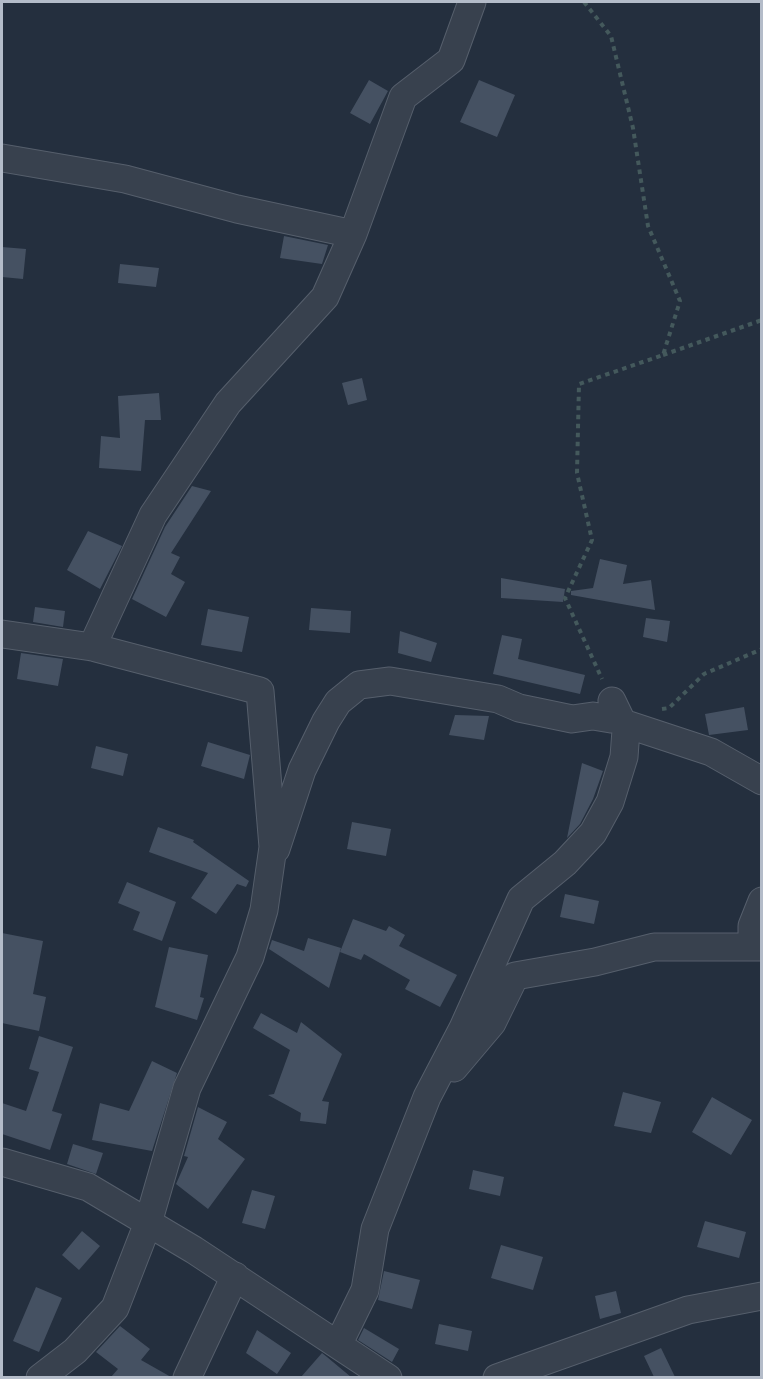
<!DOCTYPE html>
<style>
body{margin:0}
#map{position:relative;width:763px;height:1379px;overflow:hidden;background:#242f3e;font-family:Mulish,sans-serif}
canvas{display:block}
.frame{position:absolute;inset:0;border:3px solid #b4bcc9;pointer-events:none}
</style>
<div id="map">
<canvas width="763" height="1379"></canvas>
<div class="frame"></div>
</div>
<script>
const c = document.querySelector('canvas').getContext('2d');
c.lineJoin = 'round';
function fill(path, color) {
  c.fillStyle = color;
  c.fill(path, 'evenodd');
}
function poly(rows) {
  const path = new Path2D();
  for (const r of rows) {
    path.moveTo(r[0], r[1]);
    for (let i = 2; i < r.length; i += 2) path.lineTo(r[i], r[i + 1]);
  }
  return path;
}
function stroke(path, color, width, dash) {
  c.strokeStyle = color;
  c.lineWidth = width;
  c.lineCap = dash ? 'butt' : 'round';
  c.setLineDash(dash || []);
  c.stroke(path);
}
fill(poly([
 [369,80,388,91,370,124,350,113],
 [479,80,515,95,497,137,460,122],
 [284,236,328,245,322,264,280,258],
 [2,247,26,249,23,279,2,277],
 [120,264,159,268,156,287,118,283],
 [362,378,367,400,348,405,342,383],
 [159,393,161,420,145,420,141,471,99,468,101,436,120,438,118,396],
 [192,486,211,491,171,553,180,557,171,574,185,582,166,617,132,599,165,527],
 [88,531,122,546,100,589,67,570],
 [600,559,627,565,623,584,651,580,655,610,571,595,571,591,593,588],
 [501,578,565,589,563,602,501,598],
 [35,607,65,611,63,627,33,622],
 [311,608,351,611,350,633,309,630],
 [208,609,249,617,242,652,201,645],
 [646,618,670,621,667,642,643,637],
 [400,631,437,643,431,662,398,653],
 [502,635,522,639,518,659,585,675,580,694,493,674],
 [21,653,63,659,58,686,17,679],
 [744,707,748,730,709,735,705,714],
 [455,715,489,716,484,740,449,735],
 [208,742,250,755,244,779,201,766],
 [96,746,128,754,123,776,91,768],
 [582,763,603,771,593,799,580,824,567,838],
 [352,822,391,829,386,856,347,849],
 [158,827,194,840,193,842,249,881,246,887,237,884,216,914,191,898,208,873,149,852],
 [127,882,176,902,162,941,133,930,140,912,118,903],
 [565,894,599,901,594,924,560,917],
 [353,919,386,931,389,926,405,935,399,946,457,975,440,1007,405,989,410,980,364,954,361,960,340,952],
 [2,933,43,941,33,994,46,997,39,1031,2,1023],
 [308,938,341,948,329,988,269,949,272,940,304,951],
 [169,947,208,955,200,997,204,998,197,1020,155,1007],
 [261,1013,297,1033,301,1022,342,1054,322,1101,329,1102,326,1124,300,1121,301,1113,268,1095,274,1094,290,1050,253,1028],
 [39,1036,73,1047,52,1111,62,1114,50,1150,2,1134,2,1103,26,1111,39,1072,29,1069],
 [152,1061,177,1073,152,1151,92,1140,100,1103,129,1111],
 [623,1092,661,1102,651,1133,614,1126],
 [712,1097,752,1120,731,1155,692,1132],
 [198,1107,227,1122,218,1139,245,1159,208,1209,176,1184,188,1157,184,1156],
 [73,1144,103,1153,96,1174,67,1164],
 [473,1170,504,1177,500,1196,469,1189],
 [252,1190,275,1196,265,1229,242,1223],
 [705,1221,746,1232,739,1258,697,1247],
 [82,1231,100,1246,79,1270,62,1255],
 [501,1245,543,1257,533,1290,491,1278],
 [384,1271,420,1280,412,1309,378,1300],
 [36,1287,62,1298,39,1352,13,1341],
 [616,1291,621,1313,600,1319,595,1296],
 [439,1324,472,1331,468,1351,435,1344],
 [120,1326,150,1349,141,1360,171,1377,111,1377,118,1369,96,1352],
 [364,1328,399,1349,392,1362,358,1340],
 [257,1330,291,1353,277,1374,246,1353],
 [661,1348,675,1377,654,1377,644,1356],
 [322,1353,327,1357,351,1377,301,1377]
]), '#455162');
const street = poly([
 [2,158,125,179,237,209,353,234],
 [2,634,92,647,260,691,273,847,264,910,250,957,187,1088,148,1223,115,1308,75,1351,40,1378],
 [92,647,153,515,228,403,325,297,353,234,403,97,451,60,472,2],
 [626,724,711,752,762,781],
 [276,849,302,770,326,721,338,702,359,685,390,681,498,699,519,708,572,719,593,716,611,719],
 [752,945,752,926,762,901],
 [454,1068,492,1023,515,976,595,962,654,947,762,947],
 [2,1162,88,1187,194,1250,388,1378],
 [338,1345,365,1290,375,1229,427,1097,463,1028,521,899,565,863,593,833,610,802,624,757,626,730,612,701],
 [187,1378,235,1276],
 [497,1378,688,1310,762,1296]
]);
stroke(street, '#565f6c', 29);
stroke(poly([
 [584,2,611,36,633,128,648,226,680,301,663,355,579,384,577,473,592,540,565,598,602,679],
 [663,355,762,320],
 [662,709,669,708,704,674,762,649]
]), '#44595c', 4, [4.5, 4.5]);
stroke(street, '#38414e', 27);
</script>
